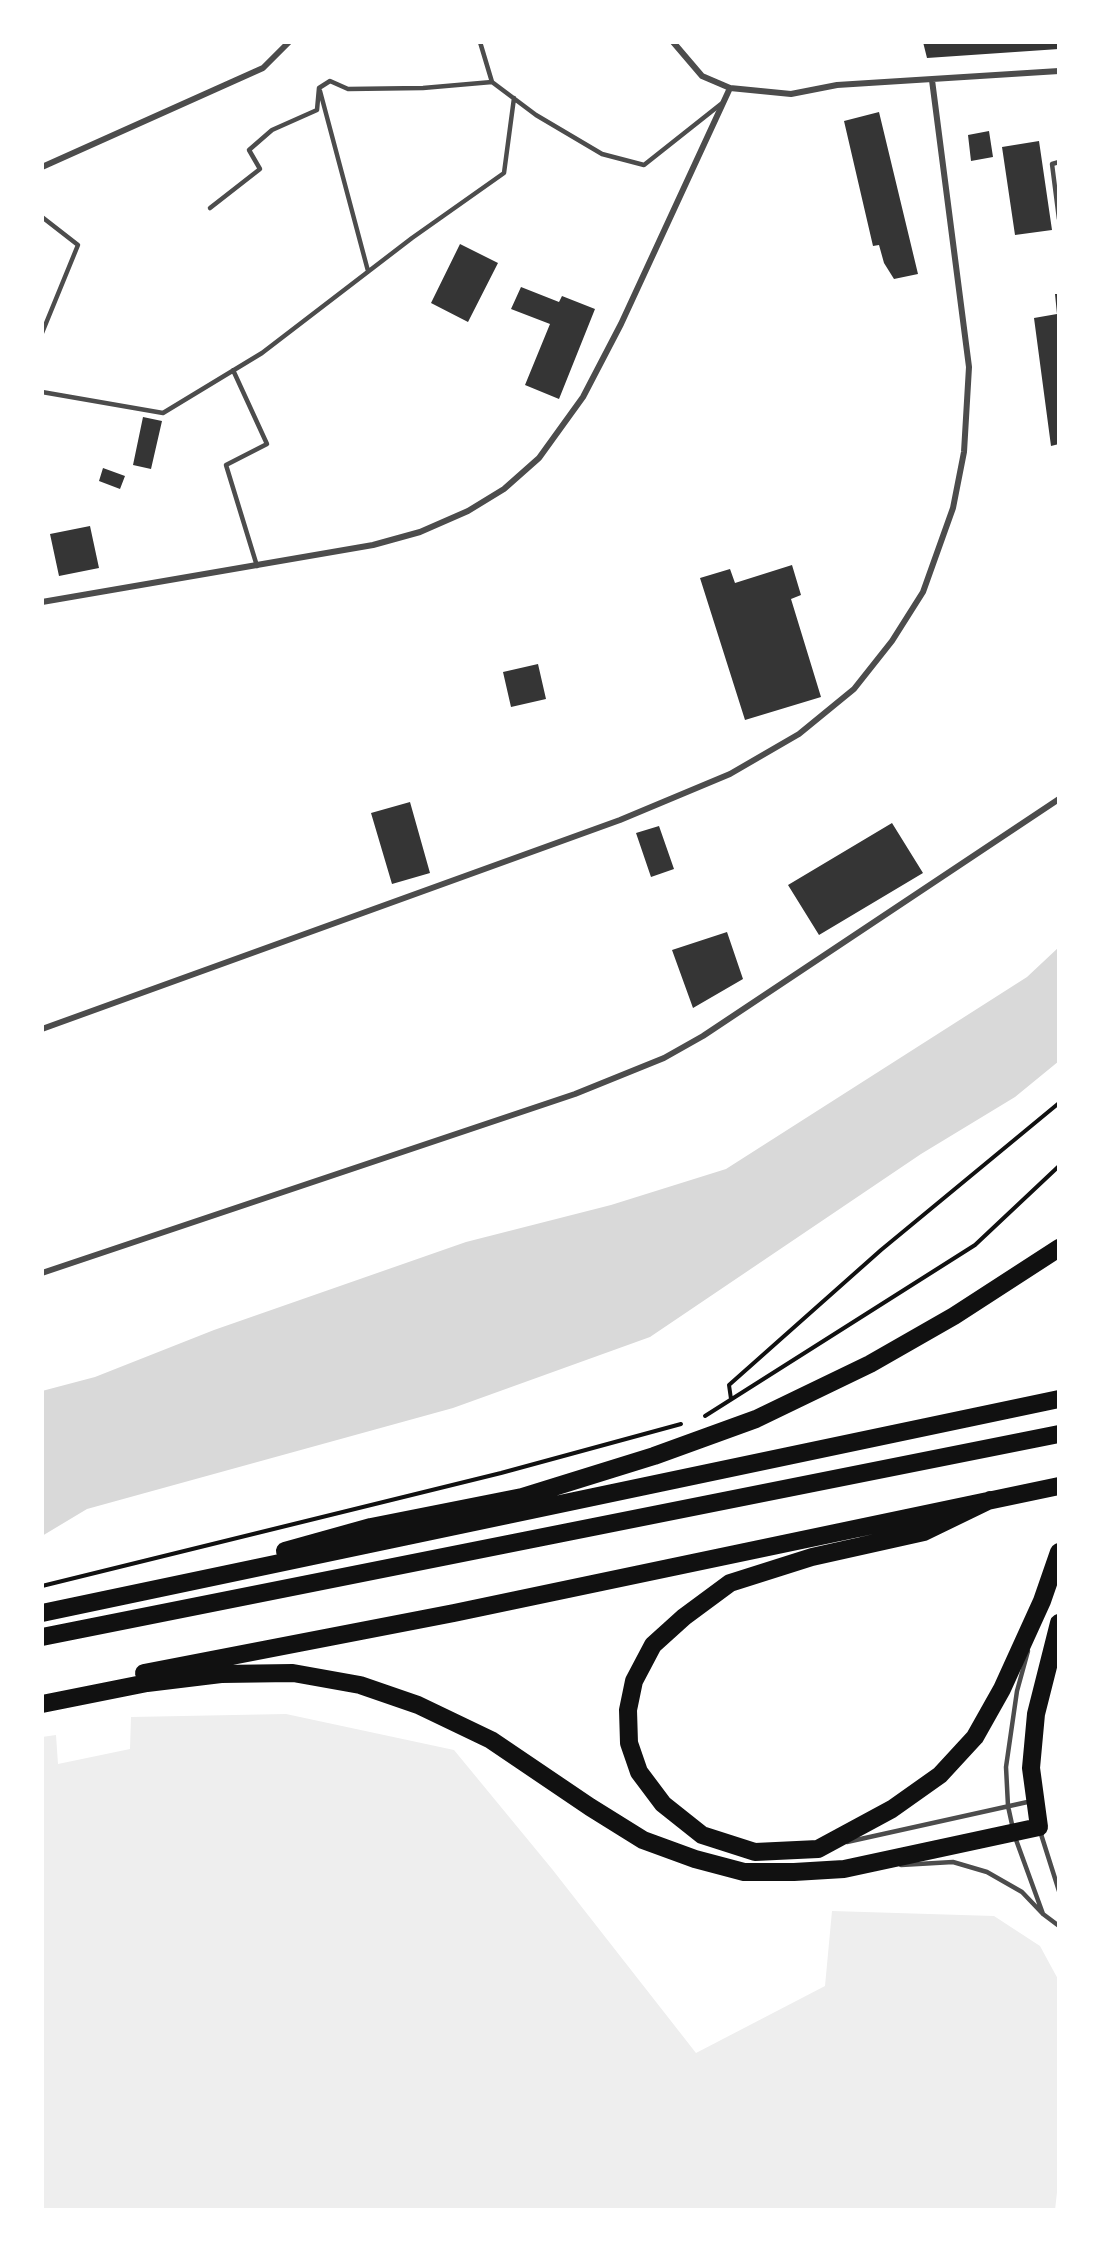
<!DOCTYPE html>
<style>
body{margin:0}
#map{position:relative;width:1101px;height:2252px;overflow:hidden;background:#fff;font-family:Signika,sans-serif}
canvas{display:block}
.frame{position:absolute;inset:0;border:44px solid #fff;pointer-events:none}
</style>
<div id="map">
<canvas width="1101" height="2252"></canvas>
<div class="frame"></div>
</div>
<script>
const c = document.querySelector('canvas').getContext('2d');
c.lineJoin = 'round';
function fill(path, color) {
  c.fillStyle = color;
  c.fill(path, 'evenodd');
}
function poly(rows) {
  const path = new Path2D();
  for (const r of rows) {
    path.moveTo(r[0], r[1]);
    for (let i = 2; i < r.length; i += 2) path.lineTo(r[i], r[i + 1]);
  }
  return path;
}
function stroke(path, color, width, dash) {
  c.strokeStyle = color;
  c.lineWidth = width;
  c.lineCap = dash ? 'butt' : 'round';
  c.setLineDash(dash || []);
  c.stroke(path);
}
fill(poly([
 [286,1714,454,1750,552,1869,696,2053,825,1986,832,1911,994,1916,1040,1946,1059,1981,1059,2174,1055,2210,42,2210,42,1737,56,1735,58,1764,130,1749,131,1717]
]), '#eee');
fill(poly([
 [1059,947,1059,1061,1015,1097,921,1154,650,1337,453,1408,87,1509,42,1536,42,1391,95,1377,214,1330,466,1242,611,1205,726,1169,1027,977]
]), '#d9d9d9');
fill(poly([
 [923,42,1059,42,1059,49,927,58],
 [879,112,918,274,894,279,884,263,879,245,873,246,844,121],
 [989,131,993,157,971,161,968,135],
 [1039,141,1052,230,1015,235,1002,147],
 [460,244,498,263,468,322,431,303],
 [521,287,559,302,562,296,595,309,559,399,525,385,550,324,511,309],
 [1055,294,1059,294,1059,444,1051,446,1034,318,1057,314],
 [143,417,162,421,151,469,133,465],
 [103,468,125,476,120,489,99,481],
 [90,526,99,568,59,576,50,534],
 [792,565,801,595,791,599,821,697,745,720,700,578,730,569,735,583],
 [538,664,546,699,511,707,503,672],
 [410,802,430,873,392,884,371,813],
 [892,823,923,873,819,935,788,885],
 [659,826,674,869,651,877,636,833],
 [727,932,743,979,693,1008,672,950]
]), '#353535');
stroke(poly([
 [731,1399,729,1385,881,1250,1059,1103],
 [705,1416,975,1245,1059,1166],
 [42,1586,501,1473,681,1424]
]), '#111', 4);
stroke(poly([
 [480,42,492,82,536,115,602,154,644,165,721,104],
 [320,91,368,271],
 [1059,162,1052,164,1059,219],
 [210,208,260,169,249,150,272,130,317,110,319,88,330,81,348,89,423,88,492,82],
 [42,217,78,245,42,333],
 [233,370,267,444,226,465,257,566],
 [42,392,163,413,262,353,412,238,504,173,514,98],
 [1013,1829,1008,1806,1006,1767,1017,1691,1028,1651],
 [1040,1831,1059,1891],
 [1015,1837,1043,1914],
 [847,1842,1032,1801],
 [901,1865,953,1862,987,1872,1022,1892,1043,1914,1059,1926]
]), '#4c4c4c', 4.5);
stroke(poly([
 [673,42,702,76,730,88,791,94,837,85,1059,71],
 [42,167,263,68,289,42],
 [42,602,373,545,420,532,468,511,504,489,539,458,583,397,621,324,730,88],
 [42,1029,620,820,730,774,799,734,854,689,892,641,923,592,953,508,964,452,969,367,932,80],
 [42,1273,575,1094,664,1058,703,1036,1059,799]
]), '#4c4c4c', 6);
stroke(poly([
 [990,1500,924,1532,812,1557,730,1583,684,1617,653,1645,634,1681,628,1710,629,1743,639,1772,663,1804,702,1835,755,1852,818,1849,892,1809,940,1775,975,1737,1002,1689,1042,1601,1059,1552],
 [285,1551,371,1527,522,1497,654,1456,756,1419,870,1364,954,1316,1059,1248],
 [42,1613,1059,1399],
 [42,1637,1059,1434],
 [144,1673,454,1613,1059,1486],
 [42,1704,147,1683,221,1674,293,1673,360,1685,418,1705,491,1740,590,1807,643,1840,695,1859,744,1872,794,1872,844,1869,1039,1827,1031,1768,1036,1714,1059,1623]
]), '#111', 18);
</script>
